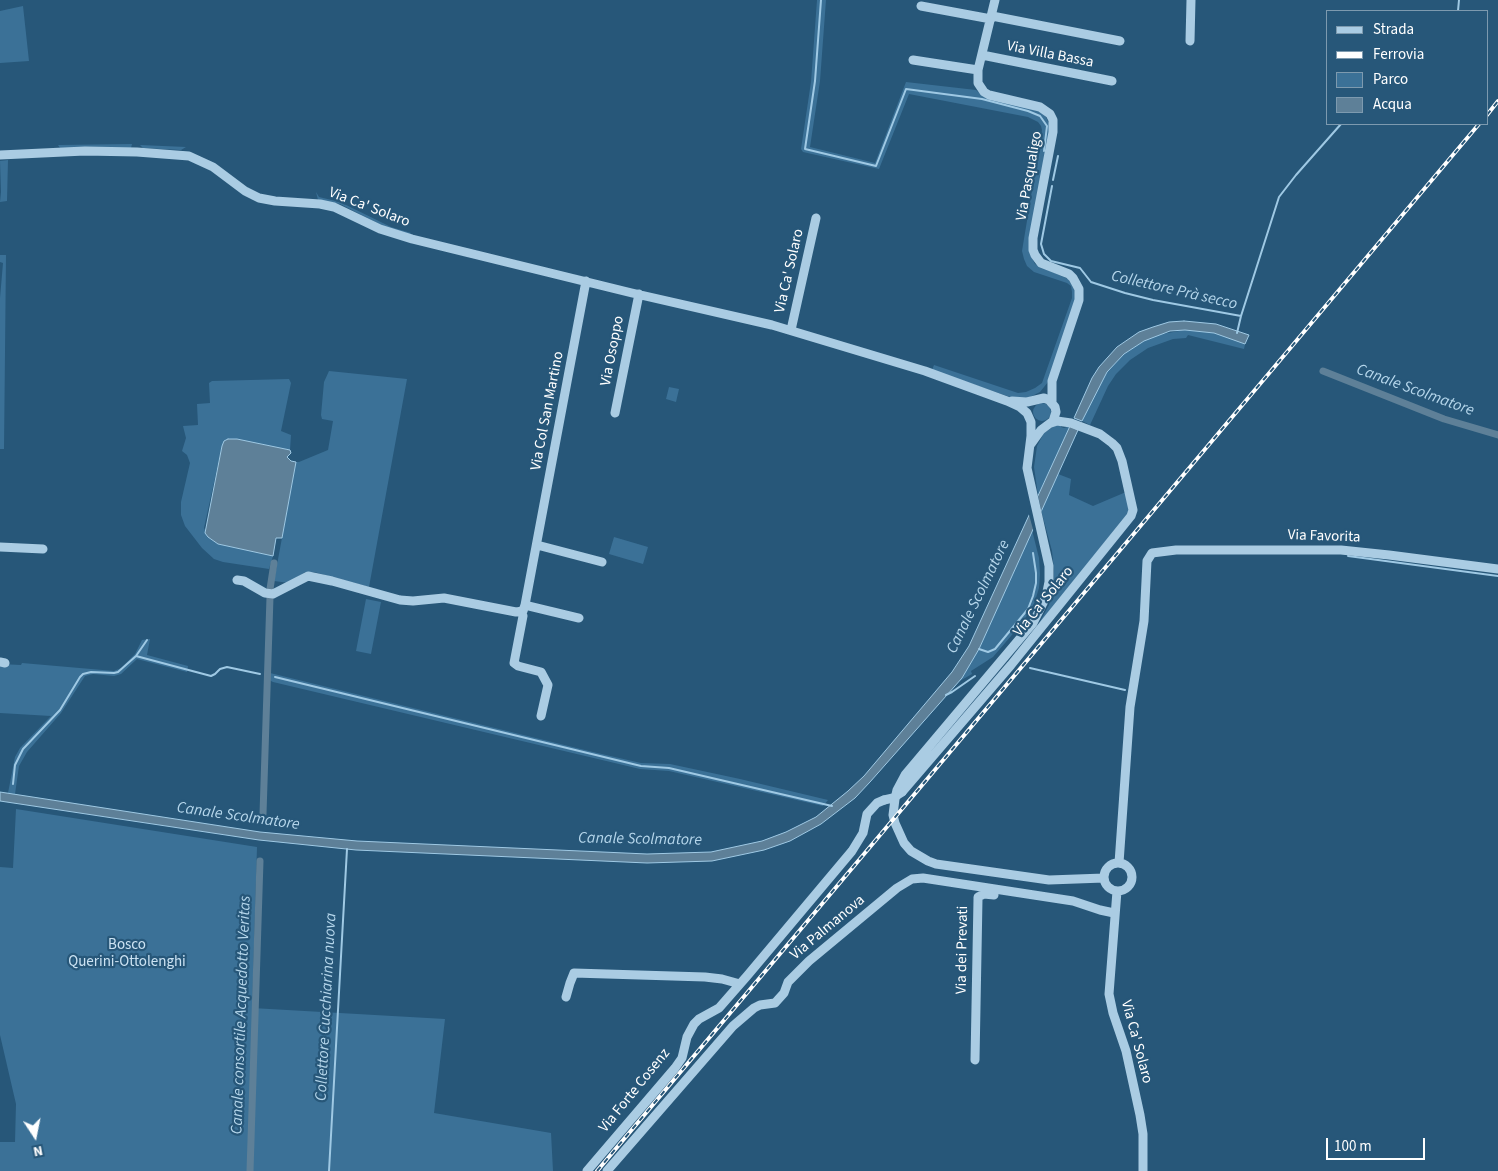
<!DOCTYPE html>
<meta charset="utf-8">
<style>
body{margin:0}
#map{position:relative;width:1498px;height:1171px;overflow:hidden;background:#275779;font-family:"Source Sans 3",sans-serif}
canvas{display:block}
.legend{position:absolute;left:1326px;top:10px;width:162px;height:115px;box-sizing:border-box;background:#275779;border:1px solid #7d9aaf;margin:0;padding:6px 9px;list-style:none;font-size:15px;color:#fff}
.legend li{display:flex;align-items:center;gap:10px;height:25px}
.legend b{width:25px;border:1px solid #7d9aaf}
.north{position:absolute;left:10px;top:1111px;width:50px;height:50px;-webkit-text-stroke:4px #275779;paint-order:stroke;rotate:169deg;font-size:14px;font-weight:700;line-height:20px;text-align:center;color:#fff}
.north::after{content:'';display:block;margin:auto;width:18px;height:22px;background:#fff;clip-path:polygon(50% 0,100% 100%,50% 72%,0 100%)}
.scale{position:absolute;left:1326px;top:1138px;width:99px;height:22px;box-sizing:border-box;border:2px solid #fff;border-top:0;padding-left:6px;font-size:15px;line-height:18px;white-space:nowrap;color:#fff;-webkit-text-stroke:4px #275779;paint-order:stroke}
</style>
<div id="map">
<canvas width="1498" height="1171"></canvas>
<ul class="legend">
<li><b style="height:6px;background:#aacce3"></b>Strada</li>
<li><b style="height:6px;background:#fff"></b>Ferrovia</li>
<li><b style="height:14px;background:#3b7197"></b>Parco</li>
<li><b style="height:14px;background:#5e8098"></b>Acqua</li>
</ul>
<div class="north">N</div>
<div class="scale">100 m</div>
</div>
<script>
const c = document.querySelector('canvas').getContext('2d');
c.lineJoin = 'round';
function fill(path, color) {
  c.fillStyle = color;
  c.fill(path, 'evenodd');
}
function poly(rows) {
  const path = new Path2D();
  for (const r of rows) {
    if (r.length === 3) {
      path.moveTo(r[0] + r[2], r[1]);
      path.arc(r[0], r[1], r[2], 0, 2 * Math.PI);
      continue;
    }
    path.moveTo(r[0], r[1]);
    for (let i = 2; i < r.length; i += 2) path.lineTo(r[i], r[i + 1]);
  }
  return path;
}
function stroke(path, color, width, dash) {
  c.strokeStyle = color;
  c.lineWidth = width;
  c.lineCap = dash ? 'butt' : 'round';
  c.setLineDash(dash || []);
  c.stroke(path);
}
function label(font, color, halo, rows, align = 'center') {
  c.font = font + ' "Source Sans 3",sans-serif';
  c.lineWidth = 4.5;
  c.setLineDash([]);
  c.textBaseline = 'middle';
  c.strokeStyle = halo;
  c.fillStyle = color;
  for (const [text, x, y, turn = 0] of rows) {
    c.save();
    c.translate(x, y);
    c.rotate((+turn || 0) * Math.PI / 180);
    c.textAlign = isNaN(turn) ? turn : align;
    if (halo) c.strokeText(text, 0, 0);
    c.fillText(text, 0, 0);
    c.restore();
  }
}
fill(poly([
 [817,0,826,0,820,81,810,147,875,163,906,82,976,90,983,96,1039,111,1046,117,1050,126,1029,252,1035,264,1068,279,1075,290,1076,299,1048,382,1040,392,1028,398,1010,397,932,370,934,365,1018,393,1026,392,1035,388,1042,383,1072,298,1072,292,1071,286,1067,283,1034,272,1027,266,1024,259,1022,251,1042,130,1041,126,1038,122,1028,117,909,94,879,169,803,152,801,149,811,82],
 [23,6,29,61,0,63,0,11],
 [132,144,131,148,60,148,58,145],
 [140,145,186,147,181,150,143,148],
 [8,160,7,201,0,202,1,192,0,161],
 [316,192,319,197,340,202,391,227,411,233,409,235,391,230,340,204,318,200],
 [0,255,6,255,4,449,0,449,0,298,3,263,0,262],
 [1185,330,1214,333,1229,338,1245,344,1244,349,1188,335,1186,338,1173,339,1148,348,1130,360,1116,374,1108,386,1090,425,1082,421,1100,383,1107,372,1124,354,1144,341,1156,335],
 [329,371,407,379,369,587,314,572,305,572,289,583,274,581,296,462,299,462,328,450,333,421,322,419,321,415,324,382],
 [289,379,291,383,281,431,291,435,290,450,237,439,224,441,222,446,204,528,208,537,218,544,273,556,269,569,223,562,214,559,202,548,185,526,181,515,181,502,190,463,187,455,182,451,186,438,183,426,198,425,197,404,210,403,209,383,212,381],
 [669,387,679,389,676,402,666,399],
 [1042,412,9],
 [1056,425,1061,425,1061,427,1064,428,1070,426,1038,495,1034,467,1037,446,1044,433],
 [1058,474,1071,479,1069,495,1093,506,1126,492,1129,509,1127,514,1036,629,1049,605,1054,586,1054,570,1052,551,1041,510],
 [1032,530,1039,558,1040,574,1039,588,1034,604,1023,622,993,657,971,671,972,674,958,682,979,649],
 [614,537,648,547,643,564,609,554],
 [366,599,381,602,371,654,356,651],
 [150,639,147,655,188,666,187,672,137,659,121,674,114,676,93,674,85,676,61,713,27,752,19,766,15,794,8,793,15,757,20,748,51,716,0,713,0,664,21,665,22,663,114,671,121,668,135,654,142,640],
 [270,673,593,752,641,763,670,764,740,779,828,800,823,806,669,771,640,769,273,682,269,680],
 [16,809,257,847,252,1008,445,1019,434,1113,551,1133,553,1171,0,1171,0,1142,15,1142,16,1104,0,1035,0,867,13,868]
]), '#3b7197');
const water = poly([
 [1184,321,1216,324,1249,335,1245,344,1214,333,1185,330,1170,331,1144,341,1124,354,1107,372,1082,421,1074,418,1092,378,1099,367,1117,347,1139,332,1153,327,1169,322,1184,321],
 [1070,426,1078,430,979,649,962,678,870,782,855,798,821,824,790,841,764,850,712,861,647,863,356,850,259,840,0,801,0,792,260,832,357,841,647,854,711,852,762,841,786,832,816,817,848,791,864,776,952,672,969,646,1070,426],
 [228,439,237,439,290,450,291,453,287,457,291,461,296,462,282,538,276,538,273,556,218,544,208,537,205,533,222,446,224,441,228,439]
]);
fill(water, '#5e8098');
stroke(water, '#9fc9e4', 1);
fill(poly([
 [1037,491,1042,514,1034,533,1028,511]
]), '#275779');
stroke(poly([
 [821,0,815,81,805,149,876,166,906,89,982,99,1028,111,1040,116,1047,126,1044,151],
 [1458,11,1459,0],
 [1053,180,1058,156],
 [1052,186,1041,244,1044,254,1051,261,1080,268,1091,282,1125,293,1153,300,1241,316,1237,333],
 [1241,316,1279,197,1296,175,1341,124],
 [1348,556,1498,576],
 [979,649,988,652,995,649,1028,609,1033,596,1036,583,1036,573,1033,553],
 [136,656,211,676,215,674,220,669,227,667,260,674],
 [1030,668,1125,690],
 [275,677,641,766,669,768,832,806],
 [946,695,952,692,975,676],
 [13,784,15,765,23,749,60,710,80,677,83,674,91,672,114,673,118,672,136,656,147,640],
 [329,1171,347,849]
]), '#9fc9e4', 2);
stroke(poly([
 [1323,371,1444,419,1498,435],
 [270,589,274,563],
 [263,814,270,597],
 [250,1171,260,861]
]), '#5e8098', 7);
stroke(poly([
 [995,0,978,70,978,83,984,92,989,95,1040,107,1050,114,1053,120,1053,132,1033,238,1033,250,1035,255,1041,263,1069,274,1073,278,1079,289,1079,300,1052,381,1052,403],
 [921,6,991,19],
 [992,16,1120,41],
 [1190,41,1191,0],
 [982,55,1112,81],
 [913,60,978,70],
 [0,155,85,151,137,152,189,156,213,167,245,191,259,198,275,201,320,204,334,207,380,229,412,239,632,293,772,325,925,371,1007,401,1020,407,1027,413,1031,422,1031,436,1027,468,1049,566,1049,582,1046,597,1033,623,905,775,897,790,895,799,893,815,895,823,904,843,911,851,928,861,936,864,1049,880,1104,878],
 [791,330,816,218],
 [1012,401,1027,402,1044,398,1049,400,1055,407,1056,412,1053,421,1041,430,1031,444],
 [615,413,639,294],
 [537,545,602,562],
 [0,547,43,549],
 [237,580,244,581,265,593,273,594,308,576,332,581,400,600,413,601,444,598,516,612,523,611,525,605,586,281],
 [525,605,579,618],
 [521,611,523,616,514,663,518,666,541,672,548,685,541,716],
 [0,662,5,663],
 [902,792,1011,665,1131,516,1133,510,1122,461,1117,448,1112,443,1100,434,1071,423,1057,421,1051,423],
 [1119,863,1130,707,1144,621,1147,561,1152,553,1176,550,1341,550,1389,555,1498,569],
 [1118,877,14],
 [1117,891,1109,994,1113,1013,1126,1051,1140,1115,1143,1134,1143,1171],
 [566,997,570,983,574,973,705,977,722,979,740,984],
 [975,1060,978,899,978,897,984,894,994,895],
 [587,1171,675,1068,682,1058,687,1037,694,1024,699,1019,719,1008,747,976,852,851,863,833,867,814,877,803,884,800],
 [607,1171,733,1026,754,1008,760,1005,775,1003,784,993,788,982,809,961,897,888,912,879,923,878,1073,901,1100,910,1114,913]
]), '#aacce3', 9);
const rail = poly([
 [1487,115,1498,101],
 [597,1171,1479,124]
]);
stroke(rail, '#fff', 4);
stroke(rail, '#275779', 2, [5.5]);
stroke(poly([
 [884,800,893,798,902,792]
]), '#aacce3', 9);
label('15px', '#fff', '#275779', [
 ["Via Villa Bassa",1050,55,11],
 ["Via Pasqualigo",1030,176,-80],
 ["Via Ca' Solaro",369,208,21],
 ["Via Ca' Solaro",790,271,-77],
 ["Via Osoppo",613,351,-79],
 ["Via Col San Martino",548,411,-79],
 ["Via Favorita",1324,537,2],
 ["Via Ca' Solaro",1044,602,-51],
 ["Via Palmanova",828,928,-40],
 ["Via dei Prevati",963,950,-89],
 ["Via Ca' Solaro",1136,1042,75],
 ["Via Forte Cosenz",635,1091,-51]
]);
label('15px', '#cce3f3', '#275779', [
 ["Bosco",127,946],
 ["Querini-Ottolenghi",127,963]
]);
label('italic 16px', '#b5d6eb', '#275779', [
 ["Collettore Prà secco",1174,291,13],
 ["Canale Scolmatore",1415,391,20],
 ["Canale Scolmatore",979,597,-64],
 ["Canale Scolmatore",238,817,8],
 ["Canale Scolmatore",640,840,1],
 ["Collettore Cucchiarina nuova",327,1007,-87],
 ["Canale consortile Acquedotto Veritas",242,1015,-88]
]);
</script>
